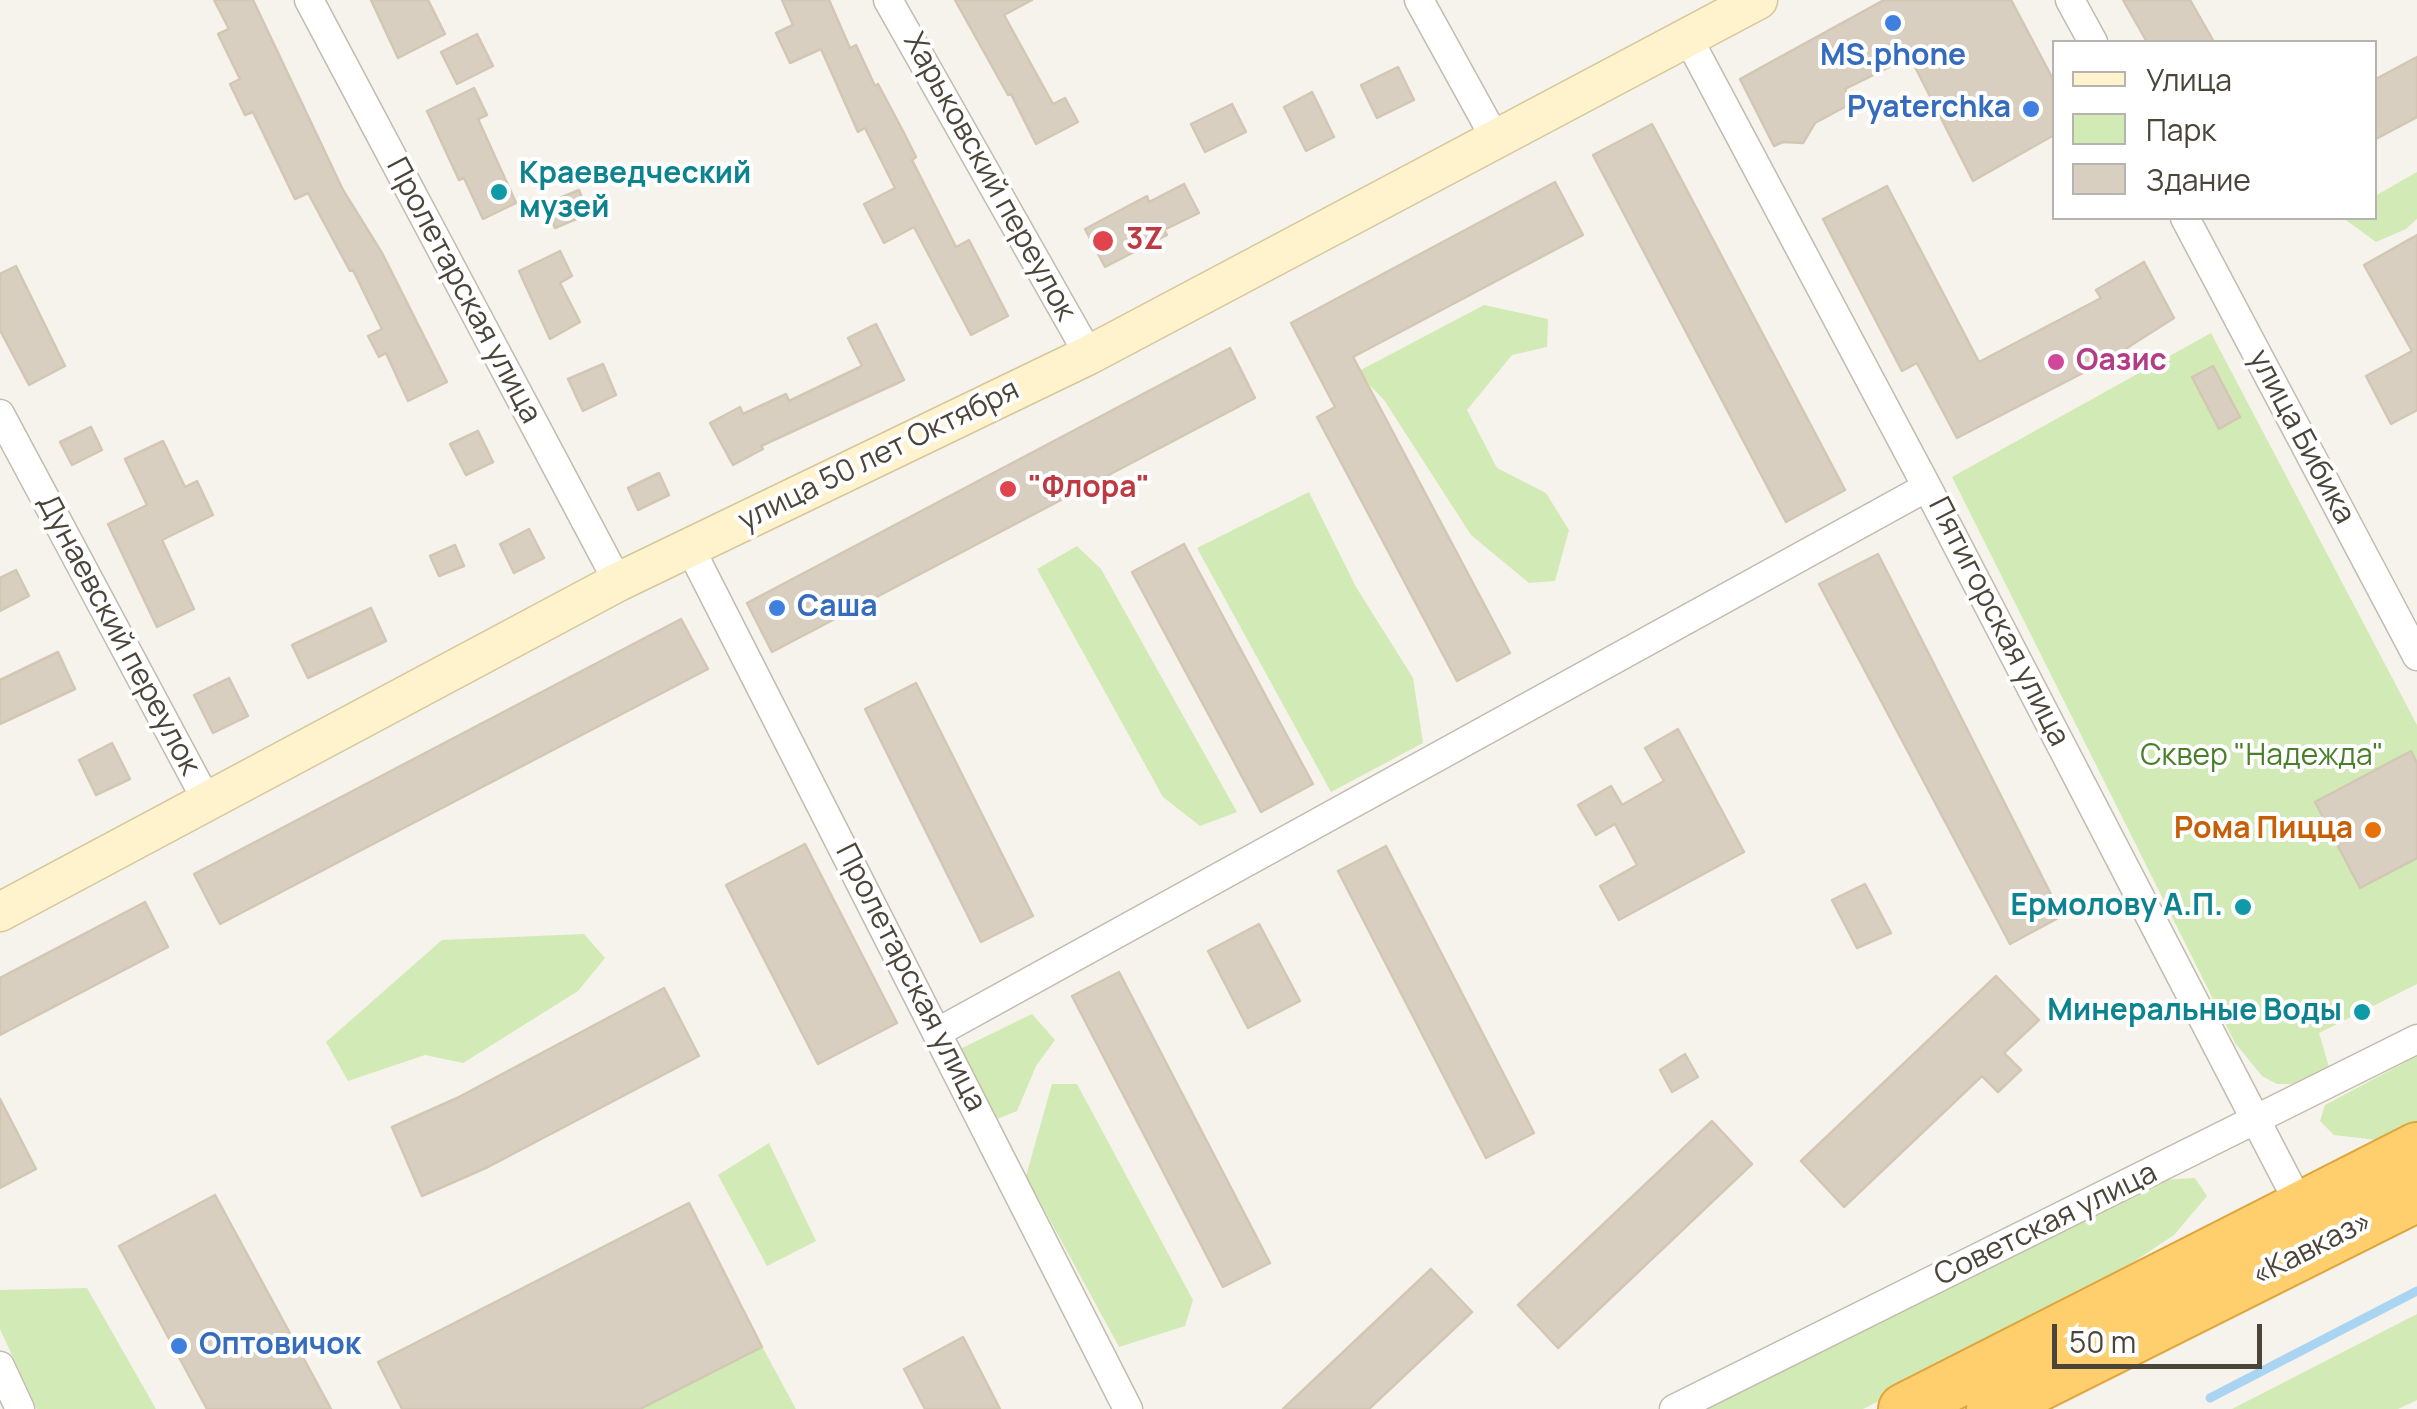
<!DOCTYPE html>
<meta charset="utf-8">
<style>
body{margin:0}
#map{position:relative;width:2417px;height:1409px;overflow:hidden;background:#f6f3ec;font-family:Manrope,sans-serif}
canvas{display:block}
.legend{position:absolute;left:2052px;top:40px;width:325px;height:180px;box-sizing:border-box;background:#fff;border:2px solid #b7b4b0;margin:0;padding:12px 18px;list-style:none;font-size:30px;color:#4b4439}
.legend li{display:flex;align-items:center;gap:20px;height:50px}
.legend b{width:50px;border:2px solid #b7b4b0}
.scale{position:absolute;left:2052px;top:1324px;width:210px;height:45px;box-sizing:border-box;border:5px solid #4b4439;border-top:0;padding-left:12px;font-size:30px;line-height:35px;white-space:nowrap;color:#4b4439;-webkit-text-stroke:8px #fff;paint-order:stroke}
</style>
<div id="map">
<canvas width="2417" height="1409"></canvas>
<ul class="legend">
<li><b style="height:12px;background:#fff3cd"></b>Улица</li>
<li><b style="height:28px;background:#d2eab5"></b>Парк</li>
<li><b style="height:28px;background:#d8cfc1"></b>Здание</li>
</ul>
<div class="scale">50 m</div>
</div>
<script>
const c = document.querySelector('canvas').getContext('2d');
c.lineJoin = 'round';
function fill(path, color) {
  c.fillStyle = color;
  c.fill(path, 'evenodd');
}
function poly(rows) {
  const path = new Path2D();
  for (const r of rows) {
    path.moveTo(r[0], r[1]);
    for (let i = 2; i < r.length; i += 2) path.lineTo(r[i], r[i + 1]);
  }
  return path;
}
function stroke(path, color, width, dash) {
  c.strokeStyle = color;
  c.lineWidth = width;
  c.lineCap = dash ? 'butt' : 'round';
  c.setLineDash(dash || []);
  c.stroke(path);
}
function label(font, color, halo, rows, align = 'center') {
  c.font = font + ' Manrope,sans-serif';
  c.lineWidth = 8;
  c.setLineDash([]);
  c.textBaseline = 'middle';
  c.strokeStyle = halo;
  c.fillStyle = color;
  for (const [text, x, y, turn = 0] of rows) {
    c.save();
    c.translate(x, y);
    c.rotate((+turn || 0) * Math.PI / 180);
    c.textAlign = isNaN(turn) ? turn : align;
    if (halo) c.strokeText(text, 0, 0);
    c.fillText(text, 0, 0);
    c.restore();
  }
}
fill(poly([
 [2417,172,2417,219,2406,229,2376,242,2343,218,2374,218,2375,196],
 [1484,305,1548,319,1547,347,1512,355,1467,410,1497,468,1546,493,1569,530,1555,581,1529,583,1471,535,1384,400,1357,372],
 [2211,333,2417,725,2417,984,2319,1033,2329,1067,2316,1077,2291,1084,2277,1084,2262,1076,2235,1043,1952,477],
 [1309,492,1356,587,1413,678,1423,743,1331,792,1197,548],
 [1077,546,1101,569,1237,812,1200,826,1163,797,1037,569],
 [584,934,605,958,578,991,463,1063,425,1055,348,1081,326,1042,442,940],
 [1032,1014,1055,1040,1036,1066,1017,1111,997,1119,960,1049],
 [2417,1056,2417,1124,2376,1140,2334,1135,2320,1121,2325,1105],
 [1052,1084,1077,1084,1193,1300,1185,1326,1119,1347,1026,1176],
 [769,1143,816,1241,767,1266,718,1175],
 [2195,1178,2207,1196,2174,1235,2063,1309,1863,1409,1705,1409,2159,1180],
 [87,1288,156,1409,37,1409,0,1329,0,1290],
 [2417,1314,2417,1400,2398,1409,2232,1409],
 [751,1326,796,1409,640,1409,761,1347]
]), '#d2eab5');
stroke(poly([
 [2210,1398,2417,1291]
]), '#a9d4f2', 9);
const building = poly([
 [214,0,253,0,343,190,382,253,447,382,408,401,386,353,379,357,368,336,382,329,353,270,350,271,308,193,295,199,253,112,245,115,230,84,240,79,218,34,229,29,214,0],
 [371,0,428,0,445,34,398,58,371,0],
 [782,0,829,0,850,48,856,45,875,86,878,84,904,133,916,157,912,160,956,247,969,240,1008,316,971,335,914,227,884,243,864,204,895,188,865,128,858,132,821,49,790,63,776,33,793,25,782,0],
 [955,0,1032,0,1004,15,1053,104,1065,98,1078,122,1036,144,1011,94,1008,95,955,0],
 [1884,0,2011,0,2054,81,2054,135,1973,181,1910,57,1845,89,1852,103,1815,123,1803,143,1783,142,1774,146,1740,79,1884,0],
 [2123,0,2190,0,2214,42,2147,42,2123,0],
 [477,34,493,66,457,84,441,52,477,34],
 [2417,57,2417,117,2374,140,2374,80,2417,57],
 [1398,67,1414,100,1377,118,1361,85,1398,67],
 [474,88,487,115,478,119,516,203,483,219,464,178,459,180,427,111,474,88],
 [1312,92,1334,137,1306,151,1284,107,1312,92],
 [1232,104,1246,132,1205,152,1191,124,1232,104],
 [1652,124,1845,490,1786,522,1593,155,1652,124],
 [1555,182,1583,235,1353,357,1510,653,1457,681,1317,417,1335,407,1291,323,1555,182],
 [1184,184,1199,213,1164,230,1167,235,1105,267,1085,229,1147,196,1149,202,1184,184],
 [1887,186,1979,362,2101,298,2096,290,2144,262,2174,318,2108,360,1957,438,1917,363,1902,371,1823,219,1887,186],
 [579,190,588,214,555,228,545,204,579,190],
 [2417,235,2417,410,2391,424,2366,376,2412,351,2364,265,2417,235],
 [560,251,572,276,560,283,580,322,550,339,519,271,560,251],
 [16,266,65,366,29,385,0,330,0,274,16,266],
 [876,324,904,380,761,446,763,449,733,465,710,423,740,407,743,414,786,394,789,401,862,366,848,338,876,324],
 [1230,348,1255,398,772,652,747,603,1230,348],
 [603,364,616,395,583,411,568,379,603,364],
 [2213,366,2240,417,2219,429,2192,377,2213,366],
 [91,427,102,450,72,465,60,442,91,427],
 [478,431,493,462,466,475,450,444,478,431],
 [163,441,185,487,197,481,213,515,162,540,194,609,157,627,108,524,147,505,125,459,163,441],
 [659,473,669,495,638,510,628,488,659,473],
 [529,529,544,558,514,573,500,544,529,529],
 [1184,544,1313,784,1261,812,1132,572,1184,544],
 [455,545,464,566,439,576,430,556,455,545],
 [1878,554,2062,916,2010,944,1819,584,1878,554],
 [16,570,29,596,0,611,0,578,16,570],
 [371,608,386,641,308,678,292,645,371,608],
 [681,619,708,669,220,924,194,874,681,619],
 [58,652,75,689,0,724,0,680,58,652],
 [229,678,248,716,213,733,194,695,229,678],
 [916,683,1033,916,981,942,865,709,916,683],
 [1678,729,1744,852,1619,920,1600,886,1637,865,1615,824,1596,835,1578,805,1611,786,1622,805,1664,781,1645,748,1678,729],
 [112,743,130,779,96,795,79,760,112,743],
 [2411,751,2417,763,2417,858,2360,888,2315,802,2411,751],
 [805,844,897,1023,818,1064,726,885,805,844],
 [1386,846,1534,1133,1486,1158,1338,871,1386,846],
 [1865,884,1891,933,1857,948,1832,900,1865,884],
 [145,902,168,947,0,1035,0,978,145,902],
 [1259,924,1300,1001,1248,1028,1208,951,1259,924],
 [1119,972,1270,1263,1223,1287,1072,996,1119,972],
 [1996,976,2039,1020,2004,1053,2021,1070,1998,1092,1982,1076,1844,1207,1801,1161,1996,976],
 [664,988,699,1056,488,1167,422,1196,392,1127,457,1098,664,988],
 [1685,1054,1698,1077,1672,1092,1660,1070,1685,1054],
 [0,1099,36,1169,0,1188,0,1099],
 [1712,1121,1752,1164,1558,1348,1518,1305,1712,1121],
 [215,1195,331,1409,207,1409,119,1246,215,1195],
 [689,1203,762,1347,640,1409,402,1409,378,1362,689,1203],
 [1431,1269,1472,1312,1369,1409,1283,1409,1431,1269],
 [963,1337,1000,1409,925,1409,904,1369,963,1337]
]);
fill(building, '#d8cfc1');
stroke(building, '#d3c7b4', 2.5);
const street = poly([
 [309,0,618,582],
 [888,0,1089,355],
 [1419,0,1495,138],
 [2070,0,2093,42],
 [1688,38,1927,487,2302,1209],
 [2185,218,2417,656],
 [0,414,208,803],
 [690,548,1128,1409],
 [938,1032,1927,487],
 [0,1366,20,1409],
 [1674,1409,2417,1039]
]);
const secondary = poly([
 [0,912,618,582,1089,355,1758,0]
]);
const highway = poly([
 [1904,1409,2417,1148],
 [1992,1409,2417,1196]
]);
stroke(street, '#c2bbae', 31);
stroke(secondary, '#d6c79b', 41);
stroke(highway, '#e0a43c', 54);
stroke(street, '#fff', 28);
stroke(secondary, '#fff3cd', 38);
stroke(highway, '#ffcf6e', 50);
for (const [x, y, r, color] of [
 [1893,23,10,"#3f7fe0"],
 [2031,109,10,"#3f7fe0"],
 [499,192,10,"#0f9aa8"],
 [1103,241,12,"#e0444e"],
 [2056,362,10,"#d1479c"],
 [1008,489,10,"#e0444e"],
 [777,608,10,"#3f7fe0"],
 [2373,830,10,"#e8710a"],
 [2243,907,10,"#0f9aa8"],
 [2362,1012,10,"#0f9aa8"],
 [179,1346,10,"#3f7fe0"]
]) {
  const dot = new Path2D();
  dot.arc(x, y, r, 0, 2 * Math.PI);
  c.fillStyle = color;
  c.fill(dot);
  stroke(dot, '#fff', 4);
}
label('bold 30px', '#366cbe', '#fff', [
 ["MS.phone",1893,57,"center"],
 ["Pyaterchka",2011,109,"right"],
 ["Саша",797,608],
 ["Оптовичок",199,1346]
], 'left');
label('bold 30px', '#0d838f', '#fff', [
 ["Краеведческий",519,175,"left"],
 ["музей",519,209,"left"],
 ["Ермолову А.П.",2223,907],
 ["Минеральные Воды",2342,1012]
], 'right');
label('30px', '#4b4439', '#fff', [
 ["Харьковский переулок",989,177,61],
 ["Пролетарская улица",463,291,62],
 ["улица Бибика",2301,437,62],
 ["улица 50 лет Октября",879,456,-26],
 ["Пятигорская улица",1998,622,63],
 ["Дунаевский переулок",118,635,62],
 ["Пролетарская улица",910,978,63],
 ["Советская улица",2046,1225,-26],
 ["«Кавказ»",2312,1249,-27]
]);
label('bold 30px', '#be3a42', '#fff', [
 ["3Z",1126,241],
 ["\"Флора\"",1028,489]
], 'left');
label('bold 30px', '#b23c85', '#fff', [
 ["Оазис",2076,362]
], 'left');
label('30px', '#4a7f2a', '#fff', [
 ["Сквер \"Надежда\"",2262,757]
]);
label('bold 30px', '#c56008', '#fff', [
 ["Рома Пицца",2353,830]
], 'right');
</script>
